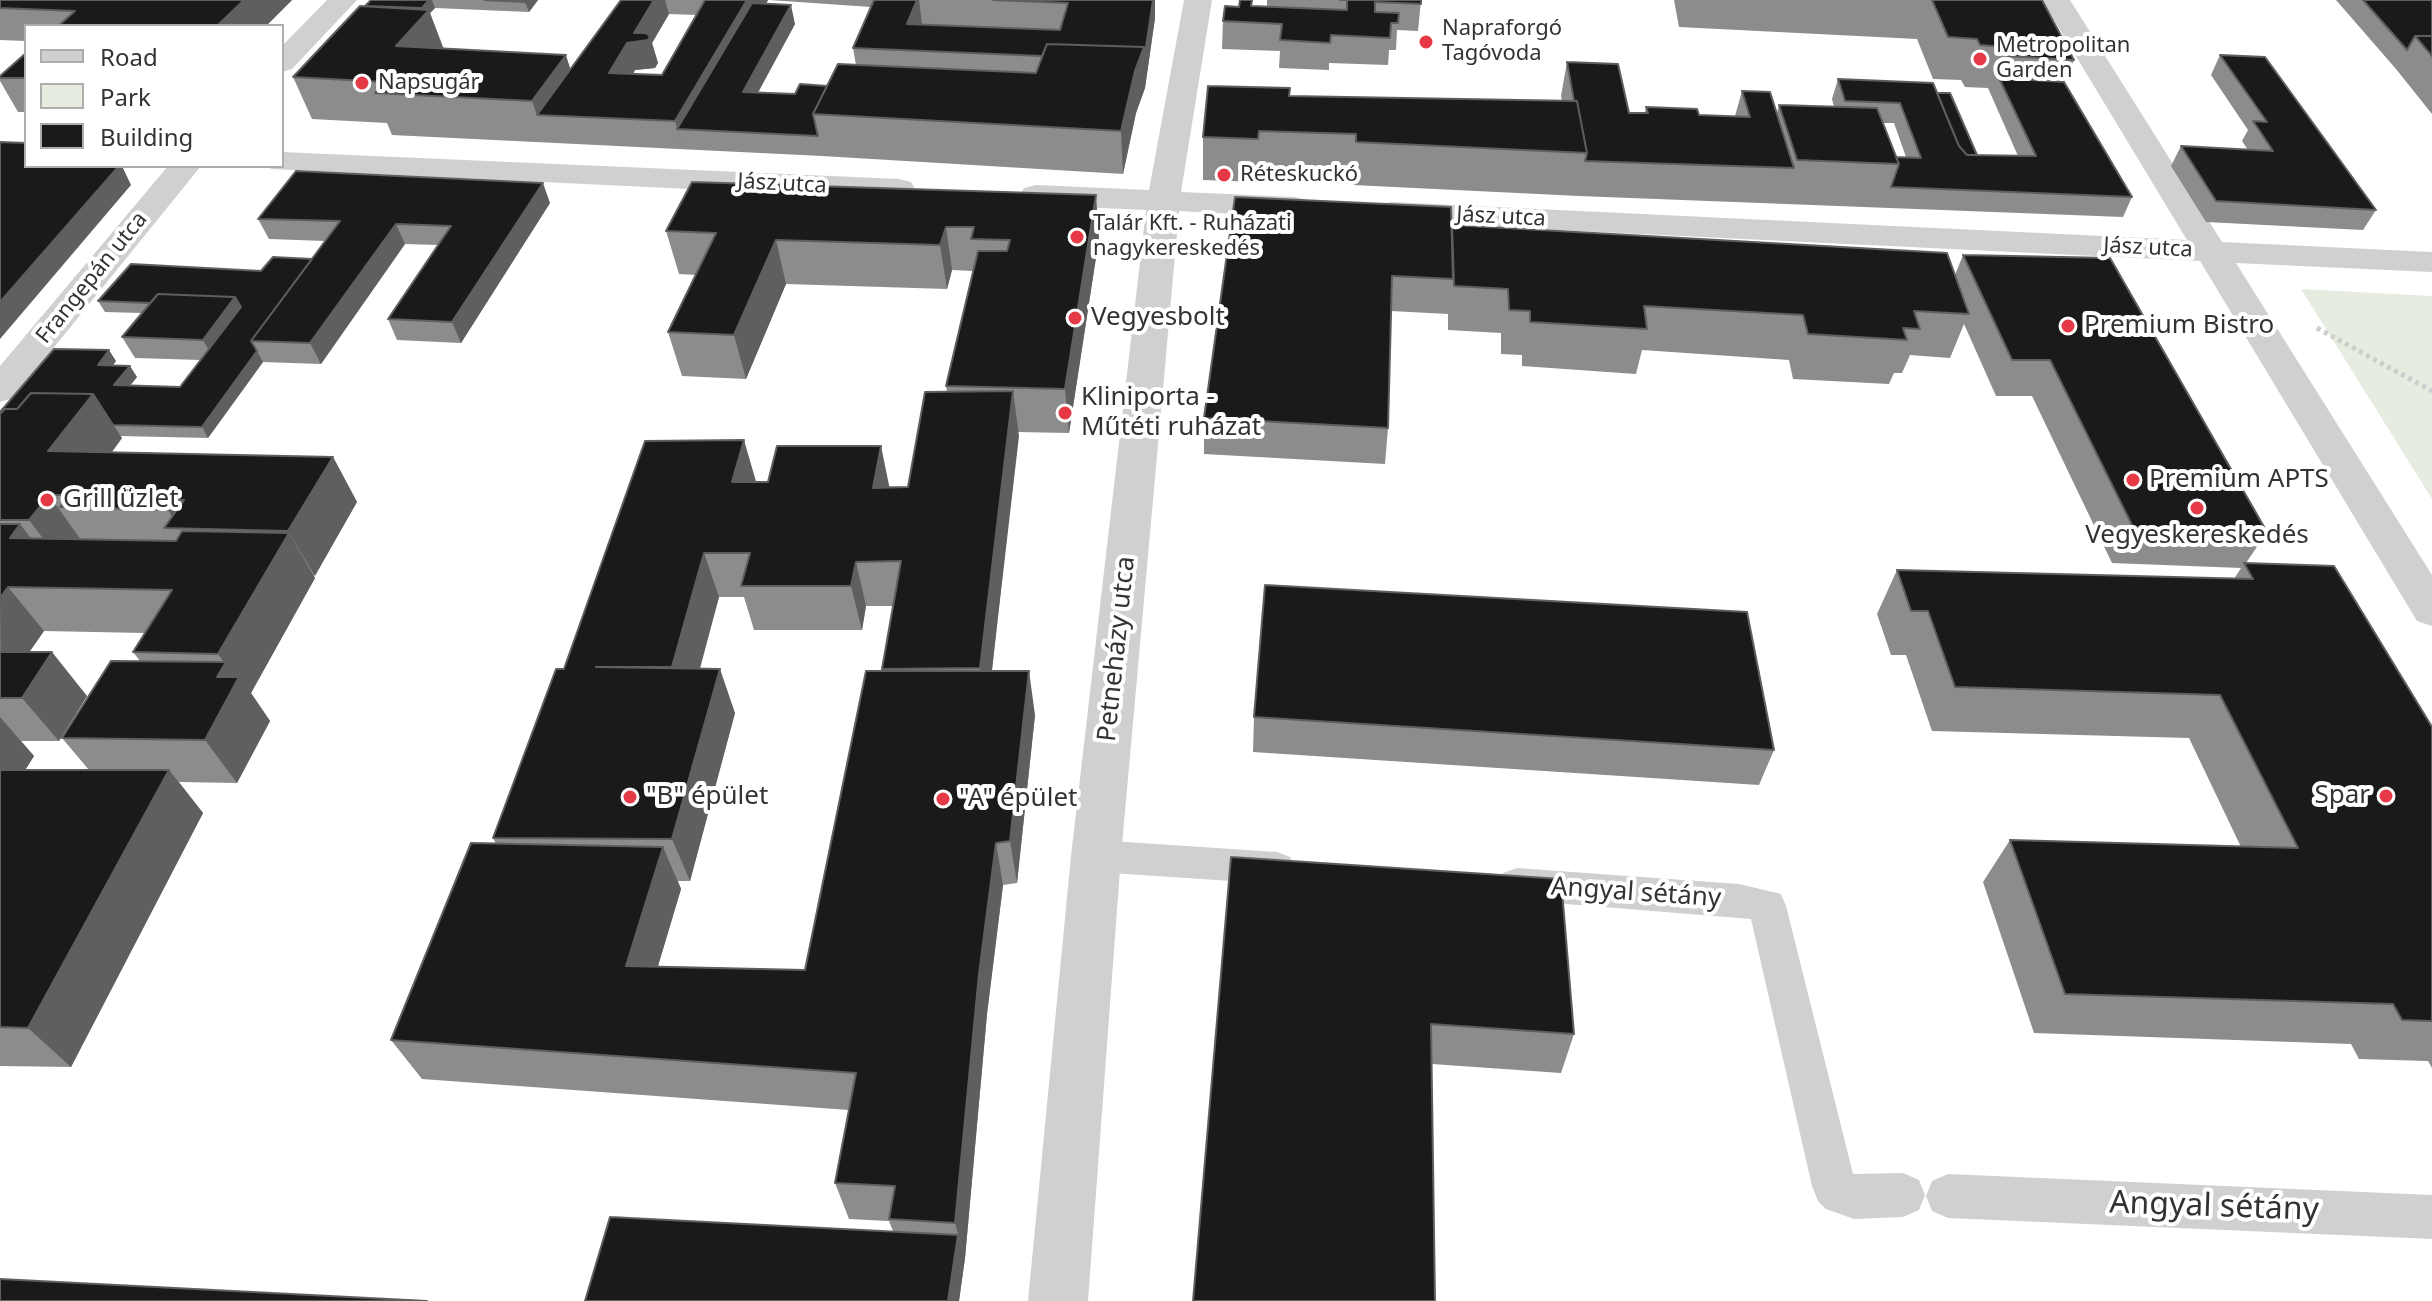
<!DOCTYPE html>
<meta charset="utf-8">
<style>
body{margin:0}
#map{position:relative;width:2432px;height:1301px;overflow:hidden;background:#fff;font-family:"Noto Sans",sans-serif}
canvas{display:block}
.legend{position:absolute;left:24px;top:24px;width:260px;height:144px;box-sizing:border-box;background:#fff;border:2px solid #adadad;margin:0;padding:10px 14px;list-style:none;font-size:24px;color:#333}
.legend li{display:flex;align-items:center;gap:16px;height:40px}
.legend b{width:40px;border:2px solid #adadad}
</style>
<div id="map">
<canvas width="2432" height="1301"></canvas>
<ul class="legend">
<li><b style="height:10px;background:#d0d0d0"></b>Road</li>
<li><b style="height:22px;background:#e6ecdf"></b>Park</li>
<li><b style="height:22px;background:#1a1a1a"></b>Building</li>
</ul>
</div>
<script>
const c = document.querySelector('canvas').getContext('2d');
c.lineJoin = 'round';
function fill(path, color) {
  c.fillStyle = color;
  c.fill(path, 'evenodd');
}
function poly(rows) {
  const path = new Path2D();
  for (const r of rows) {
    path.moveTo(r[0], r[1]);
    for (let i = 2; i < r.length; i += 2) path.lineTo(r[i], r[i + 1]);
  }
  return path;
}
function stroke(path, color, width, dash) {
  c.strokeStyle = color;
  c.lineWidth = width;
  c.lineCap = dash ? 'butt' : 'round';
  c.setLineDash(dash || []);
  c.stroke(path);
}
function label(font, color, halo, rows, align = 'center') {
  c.font = font + ' "Noto Sans",sans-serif';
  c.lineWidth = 8;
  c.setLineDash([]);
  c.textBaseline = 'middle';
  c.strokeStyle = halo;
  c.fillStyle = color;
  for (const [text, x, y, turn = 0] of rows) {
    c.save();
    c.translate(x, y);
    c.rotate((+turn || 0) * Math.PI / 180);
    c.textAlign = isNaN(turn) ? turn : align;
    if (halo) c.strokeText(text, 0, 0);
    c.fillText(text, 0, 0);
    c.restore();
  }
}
fill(poly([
 [2301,289,2432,296,2432,499]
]), '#e6ecdf');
stroke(poly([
 [2317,328,2321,330]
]), '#cdcdcd', 4, [3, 3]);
stroke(poly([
 [2317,328,2432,391]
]), '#cdcdcd', 5, [4, 4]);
fill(poly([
 [1096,840,1277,852,1290,857,1296,868,1290,879,1277,884,1096,872,1083,867,1077,856,1083,845,1096,840],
 [1517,868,1739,884,1781,894,1786,906,1853,1174,1903,1173,1919,1180,1925,1195,1919,1210,1903,1217,1854,1219,1826,1209,1818,1201,1812,1186,1751,919,1517,900,1503,895,1498,884,1503,873,1517,868],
 [1948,1174,2432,1195,2432,1239,1948,1218,1932,1211,1926,1196,1932,1181,1948,1174]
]), '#d0d0d0');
fill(poly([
 [327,0,357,0,292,69,282,72,282,46,327,0],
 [1184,0,1212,0,1181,192,1295,197,1307,200,1312,207,1307,214,1295,217,1179,211,1121,856,1088,1301,1028,1301,1071,856,1146,210,1036,205,1024,202,1020,195,1024,188,1036,185,1149,190,1184,0],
 [2042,0,2070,0,2222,242,2432,252,2432,272,2236,263,2432,575,2432,626,2417,621,2200,261,1391,222,1379,219,1374,212,1379,205,1391,202,2187,240,2042,0],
 [282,152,899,179,911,182,915,189,911,196,899,199,271,169,269,166,282,166,282,152],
 [168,166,201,166,13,398,0,402,0,366,168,166]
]), '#d0d0d0');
fill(poly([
 [0,0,292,0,266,26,26,26,26,41,0,40],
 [371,0,538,0,529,12,435,8,430,13,444,49,571,69,621,0,768,0,766,4,795,24,758,93,795,94,827,86,856,65,853,48,871,7,769,0,1155,0,1155,18,1145,88,1136,113,1123,174,822,156,392,135,387,123,312,119,293,77,366,7],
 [669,14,697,15,662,75,633,74,635,70,655,68,658,63,652,43],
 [1252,0,1252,6,1267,7,1267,0,1421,0,1418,31,1397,30,1396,50,1389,50,1388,65,1329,63,1329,70,1279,68,1280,51,1222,49,1223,21,1239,7],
 [1674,0,2042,0,2074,60,2064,82,2132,197,2123,217,1579,196,1353,185,1353,177,1258,174,1258,182,1203,180,1203,137,1289,96,1562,101,1561,96,1567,62,1629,113,1645,113,1646,107,1699,115,1735,116,1742,91,1777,113,1779,105,1834,107,1832,99,1838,79,1937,93,1977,155,2018,156,1988,88,1965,87,1961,80,1933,79,1917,39,1679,27],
 [1883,123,1894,123,1906,157,1896,157],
 [2336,0,2432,0,2432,114,2396,69],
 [26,53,26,112,18,112,0,81,0,76],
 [2220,55,2376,210,2363,230,2206,222,2171,166,2181,146,2248,150,2242,141,2248,130,2211,75],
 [692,182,1099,238,1069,433,1018,432,992,671,1035,715,1017,883,1003,885,987,1014,965,1258,959,1301,585,1301,893,1231,889,1221,849,1219,835,1183,849,1110,422,1079,391,1040,496,844,493,838,564,669,756,482,908,487,947,391,946,386,973,271,952,270,947,289,786,284,746,379,682,376,668,332,696,275,679,274,666,231],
 [719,597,744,597,754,630,862,630,866,606,893,606,883,671,805,970,658,966,681,889,678,881,690,881,735,713,700,669],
 [550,203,461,343,397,340,388,319,438,245,405,244,321,364,263,362,208,438,120,436,122,438,112,452,333,457,357,502,314,576,315,578,251,693,270,721,237,783,179,782,203,813,71,1067,0,1066,0,412,116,361,113,365,137,377,130,386,180,387,201,360,135,358,122,337,142,313,105,312,98,301,261,271,312,259,325,241,269,239,258,219],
 [44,631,145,633,133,652,140,661,62,738,89,770,25,770,34,756,21,741,59,741,87,696,29,652],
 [1452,231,1955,275,1963,255,2267,532,2246,563,2432,727,2432,1068,2428,1061,2359,1059,2351,1044,2034,1033,1983,882,2010,840,2241,847,2189,738,1932,731,1906,655,1891,655,1877,614,1897,570,2234,579,2241,568,2112,563,2032,396,1996,396,1964,324,1950,358,1910,355,1902,373,1894,373,1889,384,1793,379,1789,360,1642,350,1636,374,1522,366,1522,355,1501,354,1501,333,1448,330,1448,314,1391,311,1388,428,1385,464,1204,454,1204,418],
 [1254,717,1774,750,1759,785,1253,752],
 [1231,857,1574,1034,1561,1073,1432,1064]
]), '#8c8c8c');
fill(poly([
 [244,0,292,0,266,26,217,26],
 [429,0,432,0,435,8,430,13,444,51,396,46,422,8],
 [527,0,538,0,529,12,525,2],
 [654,0,665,0,669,14,652,43,658,63,655,68,635,70,617,101,609,73],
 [747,0,768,0,694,130,677,129,683,149,675,121],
 [917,0,919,0,922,24,911,51,907,24],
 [1153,0,1155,0,1155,18,1145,88,1136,113,1123,174,1121,131,1135,71],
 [791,5,795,24,747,112,743,92],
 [566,55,579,97,537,115,532,101],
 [119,166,122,166,131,185,0,339,0,302],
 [543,183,550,203,461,343,452,322],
 [1096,195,1099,238,1069,433,1065,389],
 [396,224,405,244,321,364,310,343],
 [946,227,952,270,947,289,940,245],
 [776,240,786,284,746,379,734,335],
 [235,297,246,318,215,361,203,340],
 [109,350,116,361,105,375,98,365],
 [257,351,263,362,208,438,202,427],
 [130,366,137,377,121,396,114,385],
 [1013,391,1019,436,987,712,980,668],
 [93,394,122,438,80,495,48,451],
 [744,440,757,485,732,482],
 [881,446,890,490,873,488],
 [333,457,357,502,315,576,288,531],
 [49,495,81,540,63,565,29,520],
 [175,500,194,529,180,529,168,510],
 [20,524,54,568,10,538],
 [289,533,315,578,251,693,270,721,237,783,205,740,217,677,225,664,218,654],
 [704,553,719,597,688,711,672,667],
 [856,562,866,606,862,630,851,586],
 [8,587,44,631,1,693,0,598],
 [52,652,87,696,59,741,22,698],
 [720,669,735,713,690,881,672,839],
 [1029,671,1035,715,1017,883,1010,841],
 [0,717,34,756,4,804,0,800],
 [169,770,203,813,71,1067,28,1028],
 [996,843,1003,885,987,1014,965,1258,955,1223,979,974],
 [663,847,681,889,646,1006,626,966],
 [958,1235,965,1258,959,1301,948,1301]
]), '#5f5f5f');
const building = poly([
 [0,0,244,0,217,26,58,26,75,11,0,8,0,0],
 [371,0,429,0,422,8,365,6,371,0],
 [485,0,527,0,525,2,485,0],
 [621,0,654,0,634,33,645,33,650,36,648,40,627,43,609,73,662,75,705,0,747,0,675,121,537,115,621,0],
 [874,0,917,0,907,24,1060,30,1068,3,993,0,1153,0,1144,61,1144,47,1047,44,1042,56,853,48,874,0],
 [1240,0,1252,0,1251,6,1347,10,1347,0,1340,0,1421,0,1421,4,1375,2,1375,12,1399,13,1398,23,1391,23,1390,38,1331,35,1330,43,1280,40,1282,24,1223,21,1225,6,1239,7,1240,0],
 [1932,0,2042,0,2074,60,2008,56,2004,47,1980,45,1977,39,1948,37,1932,0],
 [2363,0,2432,0,2432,36,2415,36,2407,50,2363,0],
 [752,3,791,5,743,92,795,94,800,84,827,86,813,114,818,136,677,129,752,3],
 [360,6,429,10,396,46,566,55,532,101,375,93,384,82,293,77,360,6],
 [2415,36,2432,36,2432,56,2415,36],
 [1047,44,1144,47,1135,71,1121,131,813,114,838,64,1036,73,1047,44],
 [26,53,26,78,0,78,0,76,26,53],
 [2220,55,2265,57,2376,210,2216,201,2181,146,2273,151,2253,121,2267,122,2220,55],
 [1567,62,1618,64,1629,113,1648,113,1646,107,1697,109,1699,115,1750,117,1742,91,1770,92,1794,168,1585,161,1587,153,1577,101,1574,101,1567,62],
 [1999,78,2064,82,2132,197,1891,187,1899,164,1896,157,1921,158,1900,103,1845,101,1838,79,1933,83,1959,146,1967,155,2036,156,1999,78],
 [1208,86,1290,88,1289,96,1577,101,1587,153,1356,142,1356,134,1259,131,1258,139,1203,137,1208,86],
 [1937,93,1950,93,1977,155,1967,155,1959,146,1937,93],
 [1779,105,1877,108,1899,164,1797,160,1779,105],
 [0,142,26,143,26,166,119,166,0,302,0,142],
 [296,171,543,183,452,322,388,319,451,226,396,224,310,343,251,341,340,221,258,219,296,171],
 [692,182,1096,195,1065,389,946,386,978,251,1007,251,1010,240,971,239,974,227,946,227,940,245,776,240,734,335,668,332,716,233,666,231,692,182],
 [1235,197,1451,207,1453,279,1392,276,1388,428,1204,418,1235,197],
 [1452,225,1947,253,1969,314,1914,311,1920,329,1903,328,1907,340,1808,334,1803,315,1644,306,1647,329,1530,322,1530,311,1509,310,1508,289,1454,286,1452,225],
 [1963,255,2110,258,2267,532,2133,527,2050,360,2012,360,1963,255],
 [273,257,312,259,251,341,257,351,202,427,113,425,93,394,31,393,17,409,5,409,0,414,0,412,54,349,109,350,98,365,130,366,114,385,180,387,241,307,235,297,158,294,150,303,98,301,131,264,261,271,273,257],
 [158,294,235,297,203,340,122,337,158,294],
 [1013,391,980,668,882,669,901,561,856,562,851,586,741,586,750,553,704,553,672,667,596,667,720,669,672,839,493,838,556,669,564,669,645,441,744,440,732,482,768,482,777,446,881,446,873,488,908,487,925,392,1013,391],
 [31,393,93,394,48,451,333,457,288,531,164,528,184,500,175,500,168,510,60,507,68,495,49,495,29,520,0,520,0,414,5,409,17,409,31,393],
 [0,524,20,524,10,538,176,541,182,531,289,533,218,654,133,652,172,590,8,587,0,598,0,524],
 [2244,563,2334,566,2432,727,2432,1021,2402,1020,2393,1004,2065,994,2010,840,2298,848,2220,695,1955,687,1928,611,1911,611,1897,570,2253,579,2244,563],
 [1265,585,1747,612,1774,750,1254,717,1265,585],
 [0,652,52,652,22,698,0,698,0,652],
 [111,661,226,662,217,677,239,677,205,740,62,738,111,661],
 [866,671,1029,671,1010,841,996,843,979,974,955,1223,889,1219,895,1186,835,1183,856,1073,391,1040,471,843,663,847,626,966,805,970,866,671],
 [1,770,169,770,28,1028,0,1027,0,772,1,770],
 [1231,857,1561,879,1574,1034,1431,1024,1435,1301,1193,1301,1231,857],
 [610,1217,958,1235,948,1301,585,1301,610,1217],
 [0,1279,427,1301,0,1301,0,1279]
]);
fill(building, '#1a1a1a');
stroke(building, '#5f5f5f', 2);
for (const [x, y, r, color] of [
 [1426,42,8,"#e63946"],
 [1980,59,8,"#e63946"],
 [362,83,8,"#e63946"],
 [1224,175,8,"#e63946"],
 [1077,237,8,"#e63946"],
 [1075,318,8,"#e63946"],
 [2068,326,8,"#e63946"],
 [1065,413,8,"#e63946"],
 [2133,480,8,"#e63946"],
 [47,500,8,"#e63946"],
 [2197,508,8,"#e63946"],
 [2386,796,8,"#e63946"],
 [630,797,8,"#e63946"],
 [943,799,8,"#e63946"]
]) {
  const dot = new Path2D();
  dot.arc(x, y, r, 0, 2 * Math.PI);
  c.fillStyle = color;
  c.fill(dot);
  stroke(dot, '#fff', 3);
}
label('22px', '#333', '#fff', [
 ["Napraforgó",1442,29],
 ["Tagóvoda",1442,54],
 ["Metropolitan",1996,46],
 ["Garden",1996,71],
 ["Napsugár",378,83],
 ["Réteskuckó",1240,175],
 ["Talár Kft. - Ruházati",1093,224],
 ["nagykereskedés",1093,249]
], 'left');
label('22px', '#333', '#fff', [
 ["Jász utca",782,184,3],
 ["Jász utca",1501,217,3],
 ["Jász utca",2148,248,3],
 ["Frangepán utca",92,278,-51]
]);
label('26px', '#333', '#fff', [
 ["Vegyesbolt",1091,318],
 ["Premium Bistro",2084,326],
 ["Kliniporta -",1081,398],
 ["Műtéti ruházat",1081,428],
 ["Premium APTS",2149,480],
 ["Grill üzlet",63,500],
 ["Vegyeskereskedés",2197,536,"center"],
 ["Spar",2370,796,"right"],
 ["\"B\" épület",646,797],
 ["\"A\" épület",959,799]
], 'left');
label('26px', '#333', '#fff', [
 ["Petneházy utca",1117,649,-84],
 ["Angyal sétány",1636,893,4]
]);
label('32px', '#333', '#fff', [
 ["Angyal sétány",2214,1207,2]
]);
</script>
